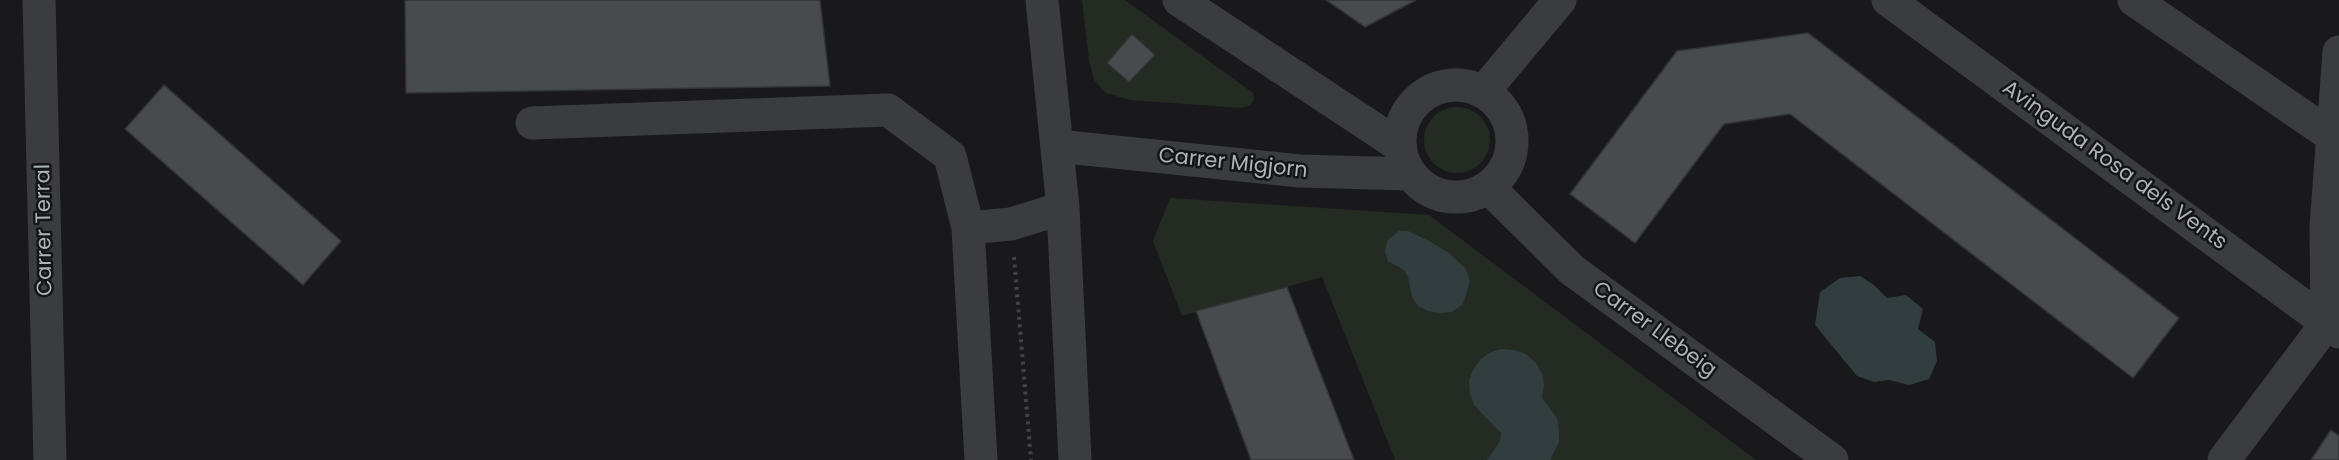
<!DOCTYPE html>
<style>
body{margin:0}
canvas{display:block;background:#19191b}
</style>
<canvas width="2339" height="460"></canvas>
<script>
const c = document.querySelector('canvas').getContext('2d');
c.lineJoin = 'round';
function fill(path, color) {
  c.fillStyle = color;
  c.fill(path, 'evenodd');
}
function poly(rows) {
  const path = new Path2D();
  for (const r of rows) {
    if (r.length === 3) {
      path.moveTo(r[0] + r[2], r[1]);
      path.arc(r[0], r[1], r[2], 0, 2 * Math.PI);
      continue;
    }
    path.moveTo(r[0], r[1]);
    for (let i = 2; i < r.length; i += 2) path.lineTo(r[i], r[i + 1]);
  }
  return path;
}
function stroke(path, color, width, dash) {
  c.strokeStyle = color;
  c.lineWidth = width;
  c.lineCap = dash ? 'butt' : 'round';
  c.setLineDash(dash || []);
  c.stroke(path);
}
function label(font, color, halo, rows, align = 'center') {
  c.font = font + ' Poppins,sans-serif';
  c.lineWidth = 5;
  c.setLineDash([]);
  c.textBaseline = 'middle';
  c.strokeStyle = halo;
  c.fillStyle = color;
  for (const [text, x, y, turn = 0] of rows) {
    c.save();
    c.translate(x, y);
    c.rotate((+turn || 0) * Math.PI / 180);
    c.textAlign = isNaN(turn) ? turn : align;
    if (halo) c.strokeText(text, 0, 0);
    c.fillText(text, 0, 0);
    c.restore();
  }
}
fill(poly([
 [1082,0,1125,0,1253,93,1254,100,1249,106,1242,108,1130,100,1106,93,1094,80,1089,59],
 [1457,140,33],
 [1170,198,1429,215,1756,460,1395,460,1322,277,1182,316,1153,241]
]), '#242b23');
fill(poly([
 [1399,231,1408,231,1431,242,1449,253,1466,269,1470,281,1463,304,1452,312,1440,313,1428,311,1418,306,1412,297,1408,277,1404,270,1388,261,1385,252,1387,241],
 [1860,276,1874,285,1887,298,1906,295,1923,309,1918,329,1935,342,1937,361,1929,379,1909,385,1889,380,1874,382,1857,376,1815,325,1820,292,1840,278],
 [1501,349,1514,350,1526,354,1536,363,1542,374,1544,386,1542,398,1557,418,1559,430,1559,442,1550,460,1487,460,1500,441,1501,433,1474,405,1470,394,1469,381,1473,370,1480,360,1489,353]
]), '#323d40');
const building = poly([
 [405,0,820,0,830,86,406,93,405,0],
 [1326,0,1416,0,1365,27,1326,0],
 [1808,33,2179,318,2133,378,1790,114,1724,124,1635,243,1570,194,1677,51,1808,33],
 [1132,34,1155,55,1129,82,1107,63,1132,34],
 [164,85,341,241,303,285,125,129,164,85],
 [1287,287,1354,460,1251,460,1196,311,1287,287],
 [2331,430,2339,436,2339,460,2311,460,2331,430]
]);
fill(building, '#484b4d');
stroke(building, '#333437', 1.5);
stroke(poly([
 [1014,257,1031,460]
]), '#404447', 4, [3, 4.5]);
stroke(poly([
 [39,0,50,460],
 [1042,0,1063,208,1075,460],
 [1179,0,1400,146],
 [1888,0,2339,332],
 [2134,0,2339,141],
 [1456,141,56],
 [1484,91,1560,0],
 [532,123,888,110,950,156,968,228],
 [1057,146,1300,171,1410,174],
 [1488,187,1572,270,1832,460],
 [981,460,968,228,1011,224,1063,208],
 [2224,460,2327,323,2326,227,2339,52]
]), '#3a3c40', 33);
label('21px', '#adb4b9', '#141416', [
 ["Carrer Migjorn",1233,164,6],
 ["Avinguda Rosa dels Vents",2114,166,36],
 ["Carrer Terral",45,230,-91],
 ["Carrer Llebeig",1654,330,36]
]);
</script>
